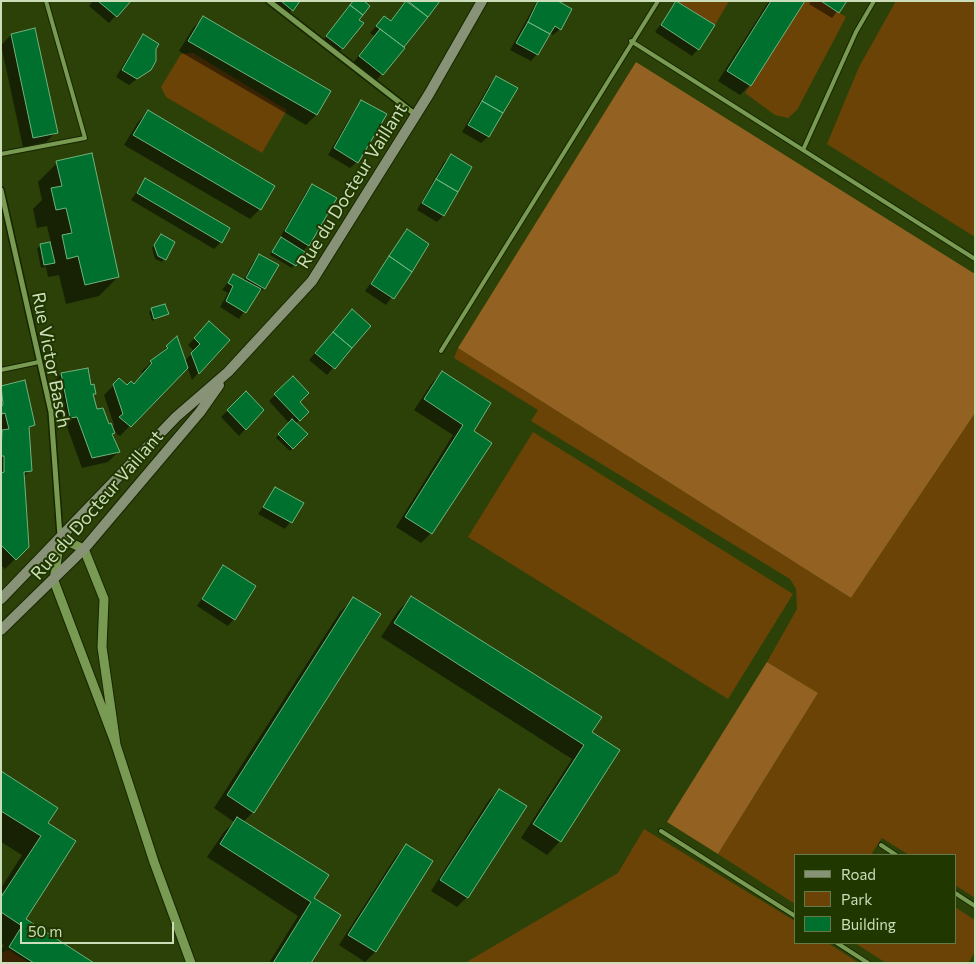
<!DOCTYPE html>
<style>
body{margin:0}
#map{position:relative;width:976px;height:964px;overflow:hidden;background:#2b4108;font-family:Commissioner,sans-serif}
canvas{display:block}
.frame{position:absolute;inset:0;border:2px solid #cbdeb9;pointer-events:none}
.legend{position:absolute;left:794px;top:854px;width:162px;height:90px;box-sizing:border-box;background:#213700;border:1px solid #657a4a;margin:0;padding:6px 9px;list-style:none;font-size:15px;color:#cbdeb9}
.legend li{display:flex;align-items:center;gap:10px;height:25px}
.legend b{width:25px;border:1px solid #657a4a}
.scale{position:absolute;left:20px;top:922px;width:154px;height:22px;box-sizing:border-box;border:2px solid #cbdeb9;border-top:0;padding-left:6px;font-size:15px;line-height:18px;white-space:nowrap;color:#cbdeb9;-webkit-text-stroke:4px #213700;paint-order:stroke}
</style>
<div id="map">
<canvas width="976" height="964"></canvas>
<div class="frame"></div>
<ul class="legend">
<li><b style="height:6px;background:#889277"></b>Road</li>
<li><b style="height:14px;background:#6c4307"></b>Park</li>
<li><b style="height:14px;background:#00702e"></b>Building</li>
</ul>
<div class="scale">50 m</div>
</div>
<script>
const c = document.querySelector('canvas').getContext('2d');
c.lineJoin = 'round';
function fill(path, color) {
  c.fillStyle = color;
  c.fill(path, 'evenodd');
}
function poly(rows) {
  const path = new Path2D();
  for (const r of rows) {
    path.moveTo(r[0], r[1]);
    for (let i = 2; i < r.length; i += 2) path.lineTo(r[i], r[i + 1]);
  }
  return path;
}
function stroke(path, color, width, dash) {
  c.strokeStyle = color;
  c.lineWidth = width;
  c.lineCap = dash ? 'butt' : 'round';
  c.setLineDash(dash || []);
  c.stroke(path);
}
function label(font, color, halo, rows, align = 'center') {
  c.font = font + ' Commissioner,sans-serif';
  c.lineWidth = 4;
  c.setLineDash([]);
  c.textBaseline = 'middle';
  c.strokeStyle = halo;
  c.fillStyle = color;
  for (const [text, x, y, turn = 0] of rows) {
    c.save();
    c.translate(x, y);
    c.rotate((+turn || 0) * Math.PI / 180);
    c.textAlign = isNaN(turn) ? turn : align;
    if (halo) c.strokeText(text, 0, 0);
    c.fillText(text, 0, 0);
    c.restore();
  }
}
fill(poly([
 [677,1,729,1,715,25],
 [805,1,821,1,846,17,797,110,788,118,775,115,745,93],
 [896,1,975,1,975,237,827,144,859,67],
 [193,53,287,110,262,153,166,97,161,87,181,54],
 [458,348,851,598,975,413,975,898,955,885,955,855,909,855,882,838,872,853,875,855,795,855,795,904,718,854,818,693,767,662,797,609,796,589,790,579,531,421,538,410,454,358],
 [533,432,793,594,728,699,468,537],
 [644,829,795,921,795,943,828,943,859,963,465,963,618,873],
 [955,907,975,920,975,952,968,963,886,963,855,943,955,943],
 [9,950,29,963,1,963,1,953]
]), '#6c4307');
fill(poly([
 [636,62,975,274,975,413,851,598,458,348],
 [767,662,818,693,718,854,667,822]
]), '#936222');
fill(poly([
 [93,1,129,1,109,23,89,6],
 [266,1,299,1,286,17],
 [406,1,438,1,376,81,353,63,374,36,370,33,378,24,384,17,390,22],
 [537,1,555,1,560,29,553,35,549,33,537,54,531,61,510,50],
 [769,1,803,1,750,85,740,95,718,81],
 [811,1,845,1,832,18,809,4],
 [677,3,698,49,692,56,655,32],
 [344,14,358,20,342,48,336,55,321,43],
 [203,18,329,92,316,115,306,125,179,51,193,28],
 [11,35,56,132,46,142,23,147,1,45],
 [143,36,150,69,129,85,116,77,137,43],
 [497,78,516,89,488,137,481,143,462,132,490,84],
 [362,102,357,162,350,168,328,155,355,109],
 [148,112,260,209,250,219,124,145,138,122],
 [451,156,471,168,443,216,437,222,417,210,444,162],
 [57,163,118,277,99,296,66,304,59,275,48,277,46,267,41,268,37,248,51,243,47,226,37,228,33,209,42,200,38,182],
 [146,179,221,242,214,249,131,200],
 [312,185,308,245,292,268,270,255,306,192],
 [407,231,428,245,386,305,365,291],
 [161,235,174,243,162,262,155,259,152,248],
 [259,256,277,265,264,289,256,294,239,319,220,307,228,293,222,290,233,276,243,281,253,262],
 [152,309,167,313,152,321,149,312],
 [346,317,369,326,327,375,309,360],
 [209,323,228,340,192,380,187,366,120,436,114,432,111,435,118,452,108,462,82,468,67,427,60,427,51,384,62,374,90,386,95,393,93,396,96,411,112,427,114,425,104,395,119,380,127,387,133,385,143,374,141,372,167,347,184,362,194,351,188,345],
 [442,373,472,432,431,533,421,543,396,527,453,435,414,410,432,383],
 [292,378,298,402,307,412,295,424,306,435,290,451,276,438,289,423,269,401],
 [1,387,33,424,28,430,30,470,23,478,27,547,5,569,1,565],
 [246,393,263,410,239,436,221,417],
 [276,488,303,504,285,529,258,514],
 [223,567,234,619,228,626,197,606],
 [412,597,591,733,618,751,560,841,547,855,521,838,572,759,381,637,398,611],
 [353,599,253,812,243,822,312,899,309,963,269,963,298,916,207,857,224,832,234,822,214,808,340,612],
 [1,773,47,824,25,919,92,963,1,963,1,950,4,945,1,944,1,888,22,855,1,842],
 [499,790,467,897,457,907,431,891,489,800],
 [406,846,432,861,375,952,365,962,339,945,396,856]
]), '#0007');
const building = poly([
 [98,1,131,1,117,17,98,1],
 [281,1,300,1,293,11,281,1],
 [353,1,364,1,370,6,363,15,350,5,353,1],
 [406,1,428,17,404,47,376,26,384,16,391,21,406,1],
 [408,1,440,1,428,17,408,1],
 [538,1,558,1,572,9,561,30,555,26,550,34,528,22,538,1],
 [676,1,715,25,699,50,661,25,676,1],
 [771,1,805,1,751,86,727,71,771,1],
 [821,1,847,1,839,13,821,1],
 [350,5,363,15,359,20,364,23,343,49,326,36,350,5],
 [203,16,331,91,317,115,188,41,203,16],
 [528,22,550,34,538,55,516,43,528,22],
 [35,28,58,133,33,138,11,34,35,28],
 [380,29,405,48,383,75,359,56,380,29],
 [143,34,159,44,156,49,156,61,151,70,137,79,122,70,143,34],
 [496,76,518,88,503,113,482,101,496,76],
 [361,100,387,114,358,163,334,148,361,100],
 [482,101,503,113,489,137,468,125,482,101],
 [148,110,275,186,261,210,133,135,148,110],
 [92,153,119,277,85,285,78,256,67,259,62,235,72,233,66,208,56,210,51,188,62,186,56,161,92,153],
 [451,154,472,167,458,192,436,179,451,154],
 [145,178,230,228,222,243,137,193,145,178],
 [436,179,458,192,444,216,422,203,436,179],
 [312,184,337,198,309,246,285,231,312,184],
 [407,229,429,244,412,272,389,256,407,229],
 [161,234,175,242,166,260,158,256,154,245,161,234],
 [281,237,305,252,296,266,272,252,281,237],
 [50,242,55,263,44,265,40,244,50,242],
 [259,254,279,265,265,289,246,278,259,254],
 [389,256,412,272,394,299,371,284,389,256],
 [233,274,261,289,246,313,226,301,233,286,228,283,233,274],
 [165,304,169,314,154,319,151,308,165,304],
 [352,309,371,326,352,348,333,332,352,309],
 [209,321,230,340,199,374,191,353,200,344,194,338,209,321],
 [333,332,352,348,335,369,315,353,333,332],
 [177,336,188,368,131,427,119,417,123,414,113,384,119,378,127,385,131,381,134,384,152,363,150,361,168,348,166,346,177,336],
 [88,368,91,385,94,384,96,394,93,394,97,409,103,408,109,424,111,423,115,433,112,434,120,452,92,458,77,417,70,418,61,373,88,368],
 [442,371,491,403,474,431,492,443,432,534,405,517,463,425,424,399,442,371],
 [293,376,309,393,300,402,309,412,300,421,274,394,293,376],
 [25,380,35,425,29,427,32,471,24,472,29,547,16,560,1,545,1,473,4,472,4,456,1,456,2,430,9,429,5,413,2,414,1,408,3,404,1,386,25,380],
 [246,391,264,410,246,430,227,410,246,391],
 [292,419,308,434,293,449,278,434,292,419],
 [275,487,304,503,292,523,263,507,275,487],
 [223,565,256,586,235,620,202,599,223,565],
 [411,596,602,717,592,732,620,750,561,842,533,824,584,745,394,623,411,596],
 [353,597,381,614,254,813,227,795,353,597],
 [1,771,58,808,48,823,76,841,26,919,94,963,34,963,9,947,22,926,1,912,1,897,41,836,1,811,1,771],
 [499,789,527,806,468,898,440,880,499,789],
 [237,817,329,875,314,898,341,915,311,963,273,963,311,902,220,844,237,817],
 [406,844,433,861,376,952,348,935,406,844]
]);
fill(building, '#00702e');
stroke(building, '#6fb37c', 1);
const service = poly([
 [631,41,975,259],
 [803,150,856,32,874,1],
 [1,154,85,138,46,1],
 [441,351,658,1],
 [1,370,39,362],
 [661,831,795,916],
 [881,845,896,855],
 [955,893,975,906],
 [837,943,868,963]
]);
const minor = poly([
 [269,1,416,115],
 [1,190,51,412,60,536]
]);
const tertiary = poly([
 [116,745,102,647,104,599,84,549,60,538,54,581,116,745,154,862,191,963]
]);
const secondary = poly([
 [1,599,176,417,228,372,312,281,429,94,482,1],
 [1,630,84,549,200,412,219,385]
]);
stroke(service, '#172601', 6);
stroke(minor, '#172601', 8);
stroke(tertiary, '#172601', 11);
stroke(secondary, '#172601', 12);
stroke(service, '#799a52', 4);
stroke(minor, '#799a52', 5);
stroke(tertiary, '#799a52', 9);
stroke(secondary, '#889277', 10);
label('18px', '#cbdeb9', '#213700', [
 ["Rue du Docteur Vaillant",352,186,-58],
 ["Rue Victor Basch",51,360,79],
 ["Rue du Docteur Vaillant",97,505,-49]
]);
</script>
